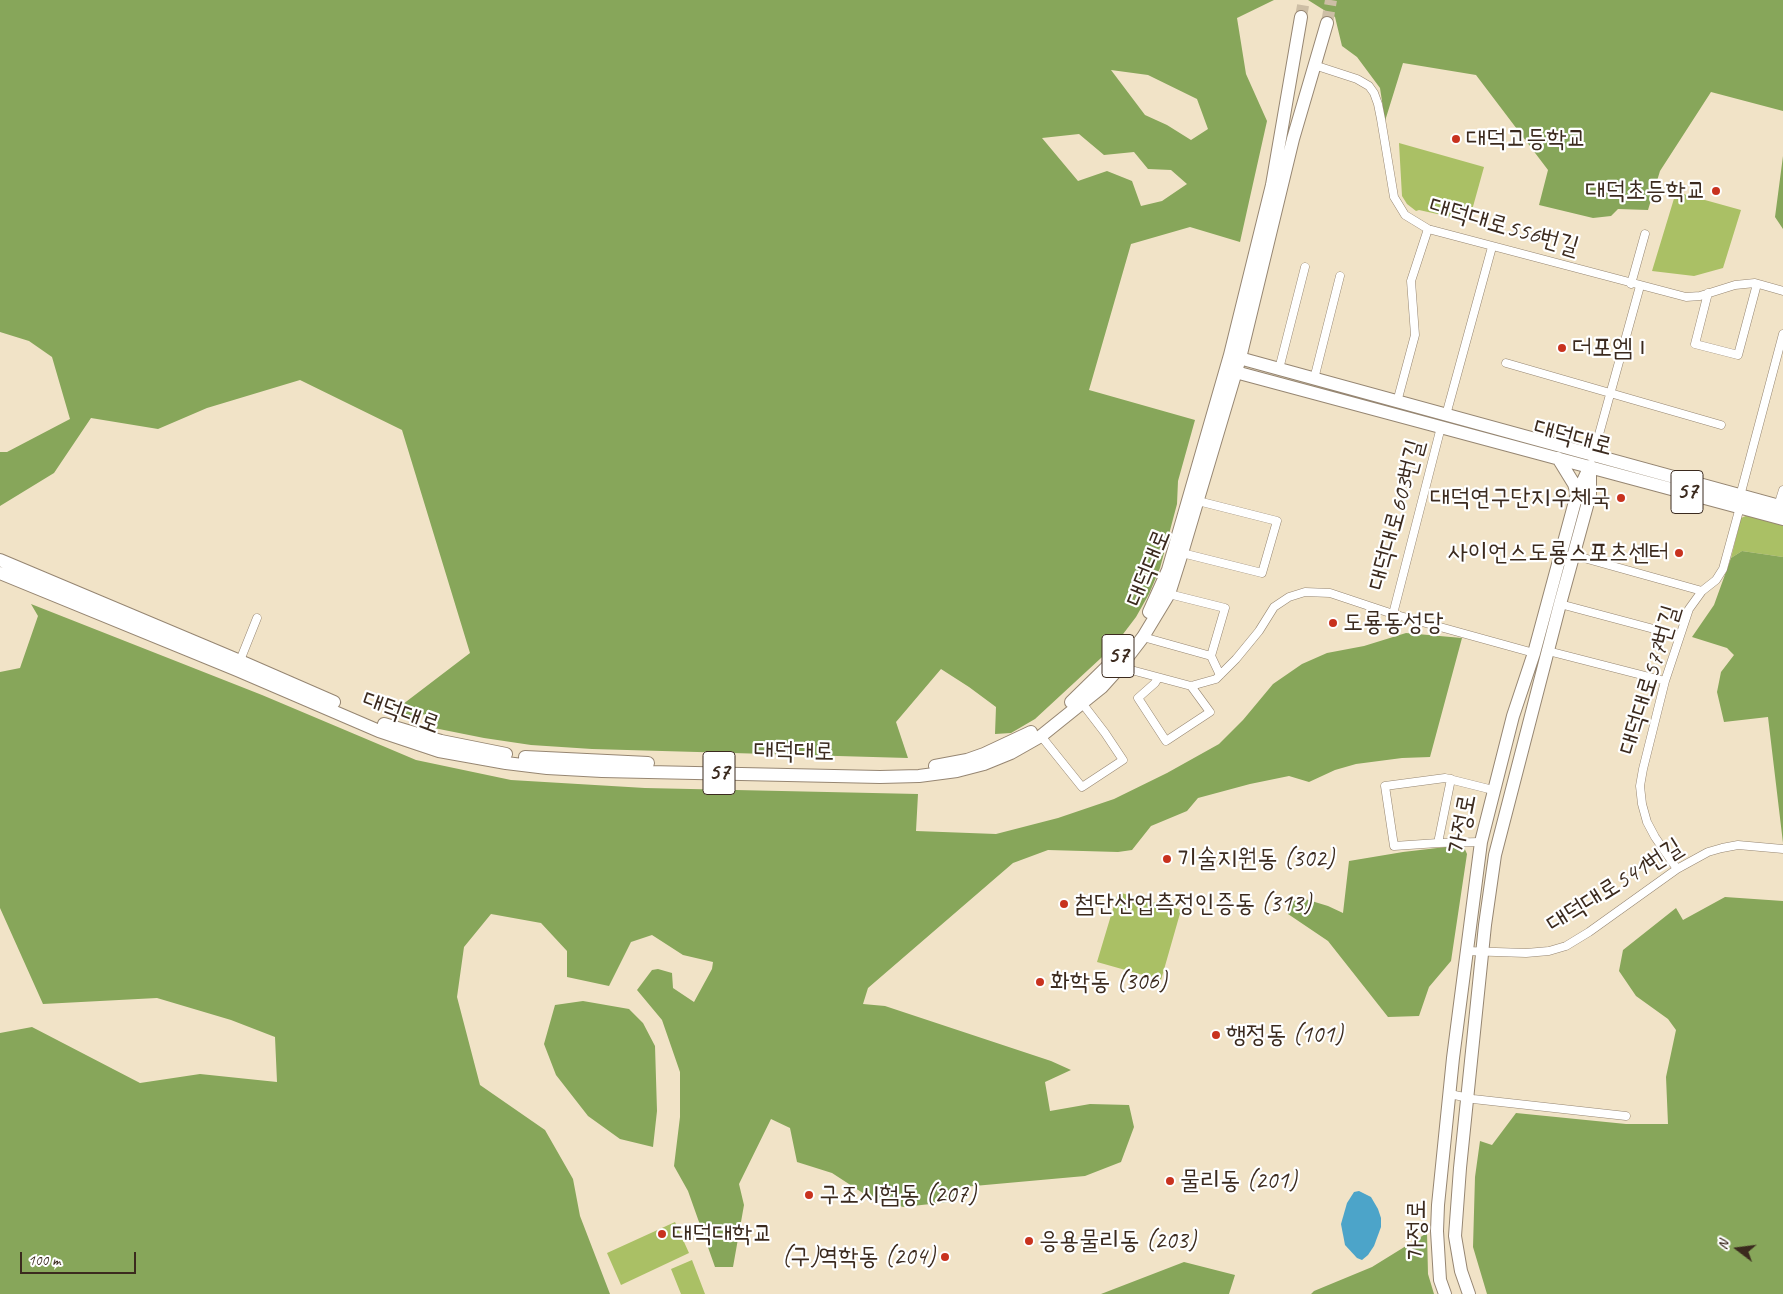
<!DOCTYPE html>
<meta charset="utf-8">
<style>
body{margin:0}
#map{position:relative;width:1783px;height:1294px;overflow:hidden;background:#f1e3c7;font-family:Caveat,sans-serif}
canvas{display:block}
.north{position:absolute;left:1713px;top:1224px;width:50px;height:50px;-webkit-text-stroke:4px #fff;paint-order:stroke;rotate:285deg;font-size:14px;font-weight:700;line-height:20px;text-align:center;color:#3b2a1e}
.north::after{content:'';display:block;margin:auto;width:18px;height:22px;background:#3b2a1e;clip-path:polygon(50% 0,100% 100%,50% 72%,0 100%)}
.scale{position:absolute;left:20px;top:1252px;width:116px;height:22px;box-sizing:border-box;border:2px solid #3b2a1e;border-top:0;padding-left:6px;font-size:15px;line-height:18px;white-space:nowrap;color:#3b2a1e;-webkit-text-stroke:4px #fff;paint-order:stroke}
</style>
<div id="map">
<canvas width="1783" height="1294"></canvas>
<div class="north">N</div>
<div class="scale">100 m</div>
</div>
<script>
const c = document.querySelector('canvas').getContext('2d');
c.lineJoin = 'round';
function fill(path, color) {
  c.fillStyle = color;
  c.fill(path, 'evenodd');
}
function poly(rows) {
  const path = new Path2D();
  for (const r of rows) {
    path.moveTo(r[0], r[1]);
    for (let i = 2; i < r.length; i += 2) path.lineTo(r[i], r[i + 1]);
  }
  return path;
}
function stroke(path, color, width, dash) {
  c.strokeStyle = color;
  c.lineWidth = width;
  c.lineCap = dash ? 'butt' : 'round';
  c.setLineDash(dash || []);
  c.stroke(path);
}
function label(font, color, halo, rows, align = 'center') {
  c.font = font + ' Caveat,"Poor Story",sans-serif';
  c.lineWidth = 4.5;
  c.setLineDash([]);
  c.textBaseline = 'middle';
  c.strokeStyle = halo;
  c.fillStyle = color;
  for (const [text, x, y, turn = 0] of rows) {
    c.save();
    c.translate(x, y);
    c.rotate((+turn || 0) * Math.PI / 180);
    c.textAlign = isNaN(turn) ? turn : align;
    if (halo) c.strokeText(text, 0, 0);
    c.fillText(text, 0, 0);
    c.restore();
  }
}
fill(poly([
 [1399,143,1484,167,1469,221,1419,210,1416,211,1407,204,1402,196],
 [1676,192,1741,210,1723,268,1694,276,1652,271],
 [1748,515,1783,524,1783,557,1742,551,1731,558,1741,518],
 [1118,892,1181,910,1161,980,1097,962],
 [675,1222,689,1253,621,1285,607,1253],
 [692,1260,705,1294,681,1294,671,1269]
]), '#aac065');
fill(poly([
 [0,0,1274,0,1237,18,1246,74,1267,121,1240,242,1190,227,1131,244,1089,390,1195,420,1178,481,1177,504,1160,568,1149,594,1136,617,1114,646,1035,719,1011,733,995,734,996,707,969,687,941,669,896,722,908,758,592,749,531,745,484,738,434,728,427,715,420,714,412,722,390,714,470,653,402,430,300,380,207,408,158,429,91,418,54,473,0,506,0,452,7,452,70,419,52,357,29,341,0,332],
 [1111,70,1148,75,1197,99,1208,129,1191,140,1167,125,1145,115],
 [1079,134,1104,155,1134,152,1148,169,1171,170,1187,184,1162,201,1141,206,1132,181,1107,171,1078,181,1042,138],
 [1308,0,1783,0,1783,111,1711,92,1660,171,1648,210,1618,209,1611,216,1593,218,1539,205,1548,170,1476,75,1403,63,1385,121,1380,88,1357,57,1342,46,1335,17],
 [1783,156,1783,229,1775,217],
 [1742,551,1783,557,1783,843,1768,717,1724,722,1717,692,1721,672,1734,655,1727,648,1692,637,1714,605,1731,558],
 [31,604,262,695,416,760,511,780,645,788,918,794,916,831,996,834,1058,818,1114,799,1167,773,1219,744,1243,720,1273,684,1302,664,1327,653,1364,646,1406,633,1462,638,1430,757,1402,758,1356,764,1335,770,1309,782,1289,776,1250,784,1198,798,1187,811,1151,826,1132,850,1118,852,1048,850,1013,863,868,988,863,1004,885,1006,1051,1061,1071,1070,1045,1082,1050,1111,1090,1104,1129,1105,1134,1127,1121,1162,1085,1176,963,1187,949,1202,903,1207,869,1197,832,1173,797,1162,790,1128,771,1119,739,1184,744,1205,733,1267,715,1267,688,1191,674,1166,680,1117,680,1072,662,1020,637,990,652,970,658,969,672,973,673,988,694,1002,712,969,713,962,683,955,652,935,631,942,609,986,567,977,567,951,541,923,491,914,464,947,457,997,480,1085,545,1130,573,1179,580,1216,610,1294,0,1294,0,1033,32,1027,140,1083,200,1074,277,1082,275,1037,231,1020,157,998,43,1004,0,908,0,672,20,668,38,616],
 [1463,845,1467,854,1451,961,1429,987,1419,1016,1388,1017,1328,941,1288,914,1287,902,1305,899,1328,906,1343,913,1349,861,1403,852],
 [1725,897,1783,901,1783,1294,1487,1294,1473,1247,1475,1177,1480,1141,1492,1145,1516,1113,1626,1124,1668,1124,1666,1077,1676,1030,1668,1019,1636,996,1619,971,1623,950,1676,908,1683,920],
 [583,1001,629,1009,643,1023,655,1046,657,1111,653,1147,620,1139,588,1116,556,1075,544,1044,555,1005],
 [1427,1233,1428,1274,1434,1294,1311,1294,1314,1291,1372,1267],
 [1184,1262,1235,1275,1229,1294,1101,1294]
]), '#87a65a');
fill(poly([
 [1359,1191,1371,1197,1378,1209,1381,1218,1381,1227,1374,1246,1368,1255,1362,1260,1357,1258,1345,1245,1341,1224,1347,1203,1354,1192]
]), '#4ca4c9');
stroke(poly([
 [1301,17,1304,0],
 [1327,23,1331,0]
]), '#cdbea5', 12, [12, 6]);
const minor = poly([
 [1314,65,1357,79,1369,86,1374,93,1378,104,1381,119,1394,197,1405,215,1428,229,1686,297,1700,296,1735,285,1755,283,1783,291],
 [1631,284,1645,234],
 [1708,293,1695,344,1738,355,1757,284],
 [1506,363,1721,425],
 [1279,369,1305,267],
 [1314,379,1340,276],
 [1397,402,1415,335,1411,281,1428,229],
 [1446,415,1492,247],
 [1593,456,1640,286],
 [1740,496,1783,334],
 [1778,506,1783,490],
 [1182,553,1262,573,1277,521,1198,501],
 [1573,555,1702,591],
 [1560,604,1680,636],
 [1393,614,1441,427],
 [1143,637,1211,656,1225,608,1169,594],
 [1548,651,1665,681],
 [1211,656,1220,675],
 [239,663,257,618],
 [1120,667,1191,686,1216,679,1236,659,1259,631,1274,607,1289,597,1305,592,1330,593,1393,614,1534,653],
 [1158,678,1155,683,1138,698,1166,741,1210,712,1191,686],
 [1041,736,1082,787,1123,760,1105,733,1082,703],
 [1481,842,1438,843,1394,846,1385,786,1445,778,1493,790],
 [1438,843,1451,779],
 [1677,869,1655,837,1647,822,1642,804,1640,786,1643,769,1665,681,1689,609,1702,591,1716,580,1723,569,1740,507],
 [1466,951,1526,953,1549,951,1566,946,1589,932,1677,869,1708,852,1722,848,1738,845,1783,849],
 [1450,1094,1473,1099,1626,1116]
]);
const primary = poly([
 [1232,356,1783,507],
 [1228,370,1783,519],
 [1558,458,1574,484,1577,494],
 [0,560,240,661,334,702],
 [0,573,237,670,379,731,439,751,506,763,547,768,602,771,880,777,919,776,957,771,984,764,1011,753,1041,736,1102,687,1120,667,1143,637,1169,594,1182,553,1240,358,1293,139,1327,23],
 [1149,612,1168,570,1230,355,1272,185,1301,17],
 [1071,702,1116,658,1125,647],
 [384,724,441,741,506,754],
 [525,757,648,763],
 [935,766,967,760,984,754,1031,732],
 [1445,1294,1440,1280,1437,1231,1438,1205,1453,1058,1481,842,1513,716,1534,653,1577,494,1590,466],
 [1469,1294,1461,1271,1455,1236,1460,1168,1485,925,1495,855,1560,604,1590,495,1590,471]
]);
stroke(minor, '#968672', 9);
stroke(primary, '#968672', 14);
stroke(minor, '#fff', 8);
stroke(primary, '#fff', 12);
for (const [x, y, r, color] of [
 [1456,139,5,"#c8321e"],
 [1716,191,5,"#c8321e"],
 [1562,348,5,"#c8321e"],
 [1621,498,5,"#c8321e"],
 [1679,553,5,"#c8321e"],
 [1333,623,5,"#c8321e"],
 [1167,859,5,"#c8321e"],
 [1064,904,5,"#c8321e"],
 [1040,982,5,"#c8321e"],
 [1216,1035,5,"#c8321e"],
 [1170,1181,5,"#c8321e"],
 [809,1195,5,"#c8321e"],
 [662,1234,5,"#c8321e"],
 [1029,1241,5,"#c8321e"],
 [945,1257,5,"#c8321e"]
]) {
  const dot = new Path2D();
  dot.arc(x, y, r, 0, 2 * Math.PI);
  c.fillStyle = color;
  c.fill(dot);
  stroke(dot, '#fff', 2);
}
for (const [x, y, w] of [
 [1687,492,32],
 [1118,656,32],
 [719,773,32]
]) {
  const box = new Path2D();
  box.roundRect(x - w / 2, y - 21.5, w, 43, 4);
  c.fillStyle = '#fff';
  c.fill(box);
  stroke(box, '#3b2a1e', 1);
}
label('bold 24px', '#3b2a1e', null, [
 ["57",1687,492],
 ["57",1118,656],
 ["57",719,773]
]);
label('25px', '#3b2a1e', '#fff', [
 ["대덕고등학교",1466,139],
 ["대덕초등학교",1706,191,"right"],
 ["더포엠Ⅰ",1572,348],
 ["대덕연구단지우체국",1611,498,"right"],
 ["사이언스도룡스포츠센터",1669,553,"right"],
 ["도룡동성당",1343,623],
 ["기술지원동 (302)",1177,859],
 ["첨단산업측정인증동 (313)",1074,904],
 ["화학동 (306)",1050,982],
 ["행정동 (101)",1226,1035],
 ["물리동 (201)",1180,1181],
 ["구조시험동 (207)",819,1195],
 ["대덕대학교",672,1234],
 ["응용물리동 (203)",1039,1241],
 ["(구)역학동 (204)",935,1257,"right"]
], 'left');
label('25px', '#3b2a1e', '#fff', [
 ["대덕대로556번길",1504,227,16],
 ["대덕대로",1573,438,15],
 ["대덕대로603번길",1397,515,-75],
 ["대덕대로",1149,568,-68],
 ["대덕대로577번길",1650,680,-73],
 ["대덕대로",401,713,20],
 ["대덕대로",794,752,1],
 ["가정로",1463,824,-79],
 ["대덕대로541번길",1615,886,-32],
 ["가정로",1417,1230,-90]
]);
</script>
